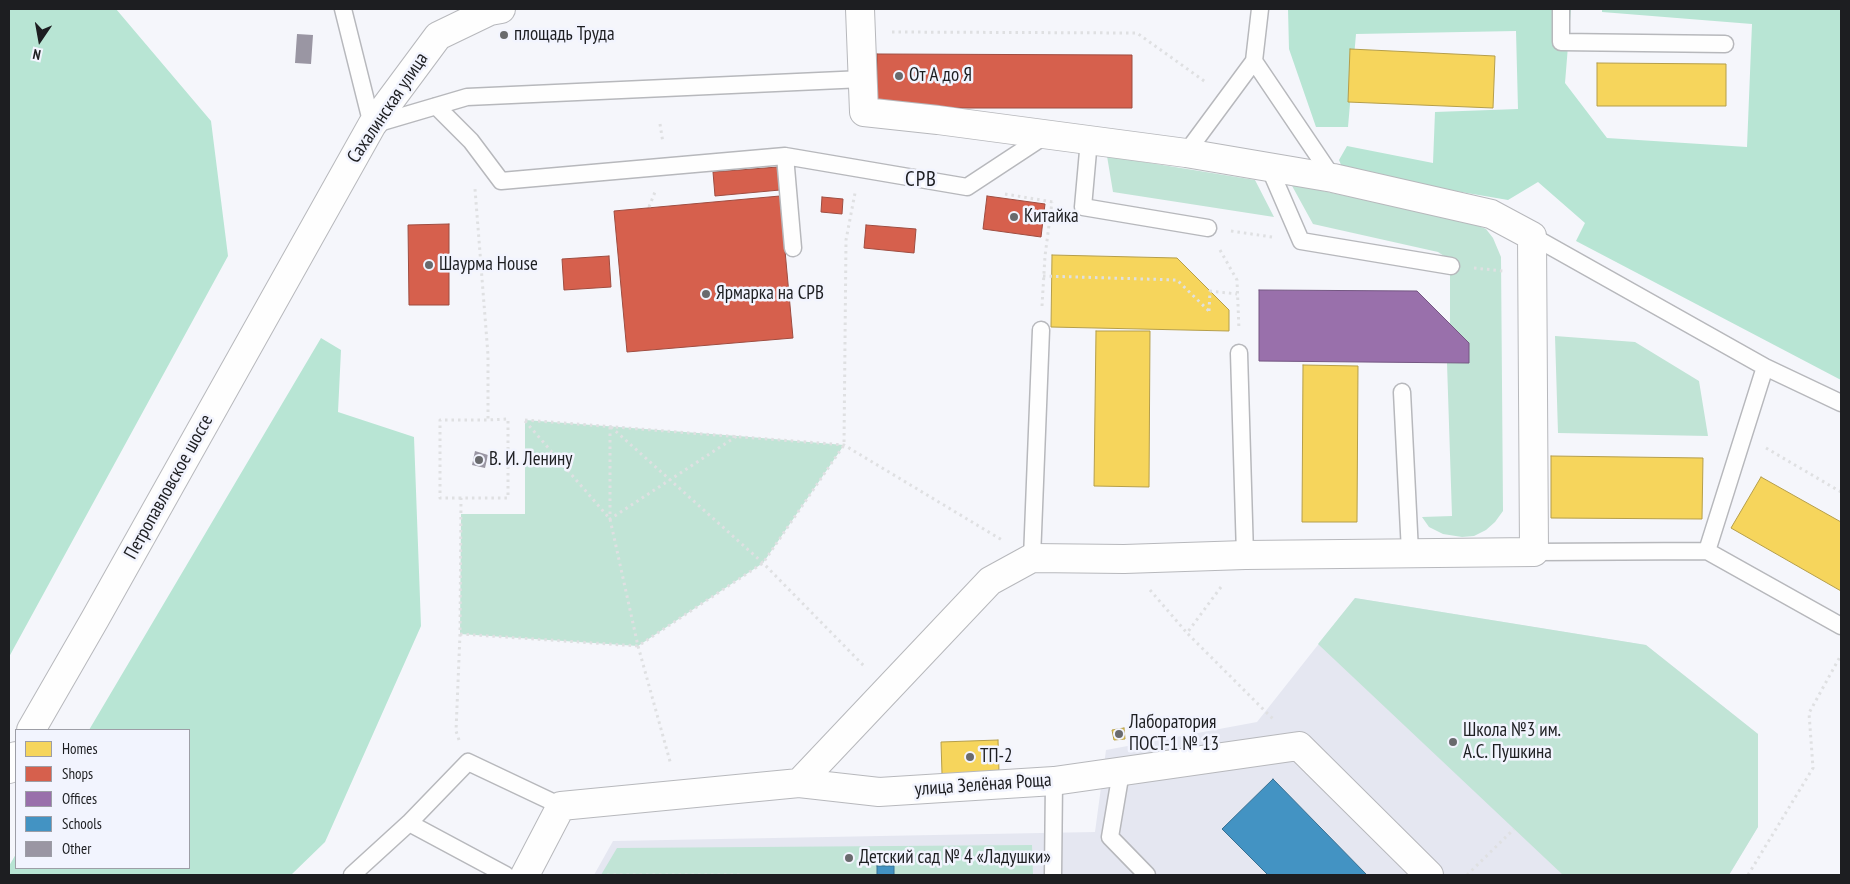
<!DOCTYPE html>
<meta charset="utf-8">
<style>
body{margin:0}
#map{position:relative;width:1850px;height:884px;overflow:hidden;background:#f5f6fb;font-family:"PT Sans Narrow",sans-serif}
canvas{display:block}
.frame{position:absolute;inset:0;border:10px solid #1d1e21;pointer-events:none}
.legend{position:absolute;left:15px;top:729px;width:175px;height:140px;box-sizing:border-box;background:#f2f4fe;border:1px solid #9d9ea6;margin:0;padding:6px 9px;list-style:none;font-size:15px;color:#1d1e21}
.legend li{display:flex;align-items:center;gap:10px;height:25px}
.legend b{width:25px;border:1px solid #9d9ea6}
.north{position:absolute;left:15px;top:15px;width:50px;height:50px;-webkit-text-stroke:4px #f2f4fe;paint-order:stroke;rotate:192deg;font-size:14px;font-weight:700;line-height:20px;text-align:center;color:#1d1e21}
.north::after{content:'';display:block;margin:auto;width:18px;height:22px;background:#1d1e21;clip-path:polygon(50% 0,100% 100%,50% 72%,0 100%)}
</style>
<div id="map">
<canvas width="1850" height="884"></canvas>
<div class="frame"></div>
<ul class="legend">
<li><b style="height:14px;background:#f6d55c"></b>Homes</li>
<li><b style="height:14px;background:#d6604d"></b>Shops</li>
<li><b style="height:14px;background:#9970ab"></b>Offices</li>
<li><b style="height:14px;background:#4393c3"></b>Schools</li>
<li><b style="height:14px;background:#9a96a3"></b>Other</li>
</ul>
<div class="north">N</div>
</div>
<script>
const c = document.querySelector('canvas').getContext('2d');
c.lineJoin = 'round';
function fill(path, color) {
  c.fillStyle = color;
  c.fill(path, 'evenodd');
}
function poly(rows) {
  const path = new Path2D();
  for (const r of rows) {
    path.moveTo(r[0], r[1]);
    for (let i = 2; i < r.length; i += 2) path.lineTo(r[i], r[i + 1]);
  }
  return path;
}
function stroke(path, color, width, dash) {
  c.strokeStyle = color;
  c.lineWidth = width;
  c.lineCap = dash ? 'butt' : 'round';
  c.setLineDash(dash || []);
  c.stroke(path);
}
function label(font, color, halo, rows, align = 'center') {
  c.font = font + ' "PT Sans Narrow",sans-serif';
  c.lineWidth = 5;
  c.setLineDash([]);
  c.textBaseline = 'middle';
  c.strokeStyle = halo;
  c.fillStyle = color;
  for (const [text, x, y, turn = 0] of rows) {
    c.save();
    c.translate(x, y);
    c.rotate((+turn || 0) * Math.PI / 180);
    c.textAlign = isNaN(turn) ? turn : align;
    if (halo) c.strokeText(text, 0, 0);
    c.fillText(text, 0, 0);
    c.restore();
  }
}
fill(poly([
 [1355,598,1646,645,1758,734,1758,827,1729,875,594,875,613,841,1095,832,1106,750,1257,722]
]), '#e5e7f1');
fill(poly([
 [1107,156,1255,180,1274,217,1113,192],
 [1291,184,1471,223,1486,229,1493,238,1501,257,1503,511,1495,522,1486,530,1474,536,1462,537,1443,534,1429,527,1422,517,1452,516,1447,363,1469,363,1469,343,1450,324,1450,260,1438,252,1313,224],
 [1555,336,1635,342,1699,381,1708,436,1558,433],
 [525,420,738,436,844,445,763,563,638,646,460,634,461,514,525,514],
 [1355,598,1646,645,1758,734,1758,827,1729,875,1563,875,1318,644],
 [1032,845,1033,875,601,875,617,848]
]), '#c1e4d6');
fill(poly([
 [9,9,116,9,211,121,228,256,9,657],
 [1288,9,1571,9,1565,83,1607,138,1747,147,1752,24,1602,12,1602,9,1841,9,1841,380,1576,241,1585,223,1538,182,1508,200,1344,172,1339,160,1347,146,1433,163,1435,112,1518,109,1516,31,1356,34,1348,127,1316,127,1289,49],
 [321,338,341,350,338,412,414,437,421,626,325,842,291,875,9,875,9,866,16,854,16,868,189,868,189,730,89,730]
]), '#b8e5d4');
const homes = poly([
 [1350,49,1495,56,1493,108,1348,102,1350,49],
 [1597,63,1726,64,1726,106,1597,106,1597,63],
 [1052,255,1177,258,1229,310,1229,331,1051,327,1052,255],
 [1096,331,1150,331,1149,487,1094,486,1096,331],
 [1303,365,1358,366,1357,522,1302,522,1303,365],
 [1551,456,1703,458,1702,519,1551,518,1551,456],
 [1761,477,1841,522,1841,591,1731,528,1761,477],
 [1124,728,1125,739,1114,740,1112,730,1124,728],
 [998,740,999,772,942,774,941,742,998,740]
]);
fill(homes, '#f6d55c');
stroke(homes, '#b59e4a', 1);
const shops = poly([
 [877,54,1132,55,1132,108,877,108,877,54],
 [778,167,780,190,715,196,713,172,778,167],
 [780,196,793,338,627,352,614,211,780,196],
 [987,196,1045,204,1041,237,983,229,987,196],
 [822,197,843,199,842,214,821,212,822,197],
 [449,224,449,305,409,305,408,225,449,224],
 [866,225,916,229,914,253,864,248,866,225],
 [609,256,611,287,564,290,562,259,609,256]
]);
fill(shops, '#d6604d');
stroke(shops, '#9e4c40', 1);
const offices = poly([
 [1259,290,1417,291,1469,343,1469,363,1259,361,1259,290]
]);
fill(offices, '#9970ab');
stroke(offices, '#745782', 1);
const schools = poly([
 [1273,779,1367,875,1268,875,1222,829,1273,779],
 [877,866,894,866,894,875,877,875,877,866]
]);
fill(schools, '#4393c3');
stroke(schools, '#387092', 1);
fill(poly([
 [297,34,313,35,311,64,295,63],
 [475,451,488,455,485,468,472,465]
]), '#9a96a3');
const lane = poly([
 [343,9,372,125,467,97,863,79],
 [1561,9,1561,42,1725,44],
 [1254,61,1333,178],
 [436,106,471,141,501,181,785,156],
 [1089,140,1083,207,1208,228],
 [1186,153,1254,61,1260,9],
 [1269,167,1301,241,1451,266],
 [1532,236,1765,367,1841,403],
 [793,248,785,156,967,187,1046,135],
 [1239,353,1245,555],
 [1402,392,1410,552],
 [1707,551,1765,367],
 [1534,552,1707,551,1841,626],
 [1032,558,1041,330],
 [1121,772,1110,837,1147,875],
 [409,823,506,875],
 [352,875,409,823,468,762,561,806],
 [1053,875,1054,781]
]);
const street = poly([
 [799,783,990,581,1032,558,1124,559,1245,555,1534,552,1532,236,1491,214,1333,178,1186,153,938,120,864,112,860,9],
 [525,875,561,806,799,783,879,792,1054,781,1299,746,1429,875]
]);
const secondary = poly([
 [31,730,95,619,372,125,438,36,490,11,501,9],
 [9,769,16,756]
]);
stroke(lane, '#b7b8bc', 19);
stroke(street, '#b7b8bc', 30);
stroke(secondary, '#b7b8bc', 30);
stroke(poly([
 [892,32,1137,33,1207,83],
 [660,124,663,143],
 [1005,194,1053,202],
 [649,207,655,192],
 [1231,231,1272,237],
 [1220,250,1237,280,1239,330],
 [1474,268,1503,271],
 [1043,276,1177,280,1209,311],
 [1042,306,1045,256,1052,202],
 [1209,311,1210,291,1237,294],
 [525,420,844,445,1002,540],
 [525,421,610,519,638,646,671,765],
 [610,427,610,519,737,436],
 [611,427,763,563,866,668],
 [1766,448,1841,492],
 [461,498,440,498,440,420,488,420],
 [1221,587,1187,633,1273,719],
 [1150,590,1187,633],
 [460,634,638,646,763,563,844,445,846,240,855,193],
 [459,740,456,731,460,634,461,498,508,498,508,419,488,420,488,355,475,189],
 [607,875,740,875],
 [1467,875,1514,829],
 [1748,875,1813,768,1809,713,1841,655]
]), '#dfe0e2', 3, [2.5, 4]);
stroke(lane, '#fefefe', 16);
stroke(street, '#fefefe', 28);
stroke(secondary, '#fefefe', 28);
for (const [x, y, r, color] of [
 [504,35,5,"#696a6d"],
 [899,76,5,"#696a6d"],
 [1014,217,5,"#696a6d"],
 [429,265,5,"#696a6d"],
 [706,294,5,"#696a6d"],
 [479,460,5,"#696a6d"],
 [1119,734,5,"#696a6d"],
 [1453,742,5,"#696a6d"],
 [970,757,5,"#696a6d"],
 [849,858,5,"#696a6d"]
]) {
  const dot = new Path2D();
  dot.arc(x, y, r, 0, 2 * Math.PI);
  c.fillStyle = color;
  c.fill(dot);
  stroke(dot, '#f2f4fe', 2);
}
label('19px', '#1d1e21', '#f2f4fe', [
 ["площадь Труда",514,35],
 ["От А до Я",909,76],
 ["Китайка",1024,217],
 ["Шаурма House",439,265],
 ["Ярмарка на СРВ",716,294],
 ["В. И. Ленину",489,460],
 ["Лаборатория",1129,723],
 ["ПОСТ-1 № 13",1129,745],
 ["Школа №3 им.",1463,731],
 ["А.С. Пушкина",1463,753],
 ["ТП-2",980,757],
 ["Детский сад № 4 «Ладушки»",859,858]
], 'left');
label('19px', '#1d1e21', '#f2f4fe', [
 ["Сахалинская улица",388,108,-56],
 ["Петропавловское шоссе",169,487,-61],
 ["улица Зелёная Роща",983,785,-4]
]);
c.letterSpacing = '1px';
label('21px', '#1d1e21', '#f2f4fe', [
 ["СРВ",921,180]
]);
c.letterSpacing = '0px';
</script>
